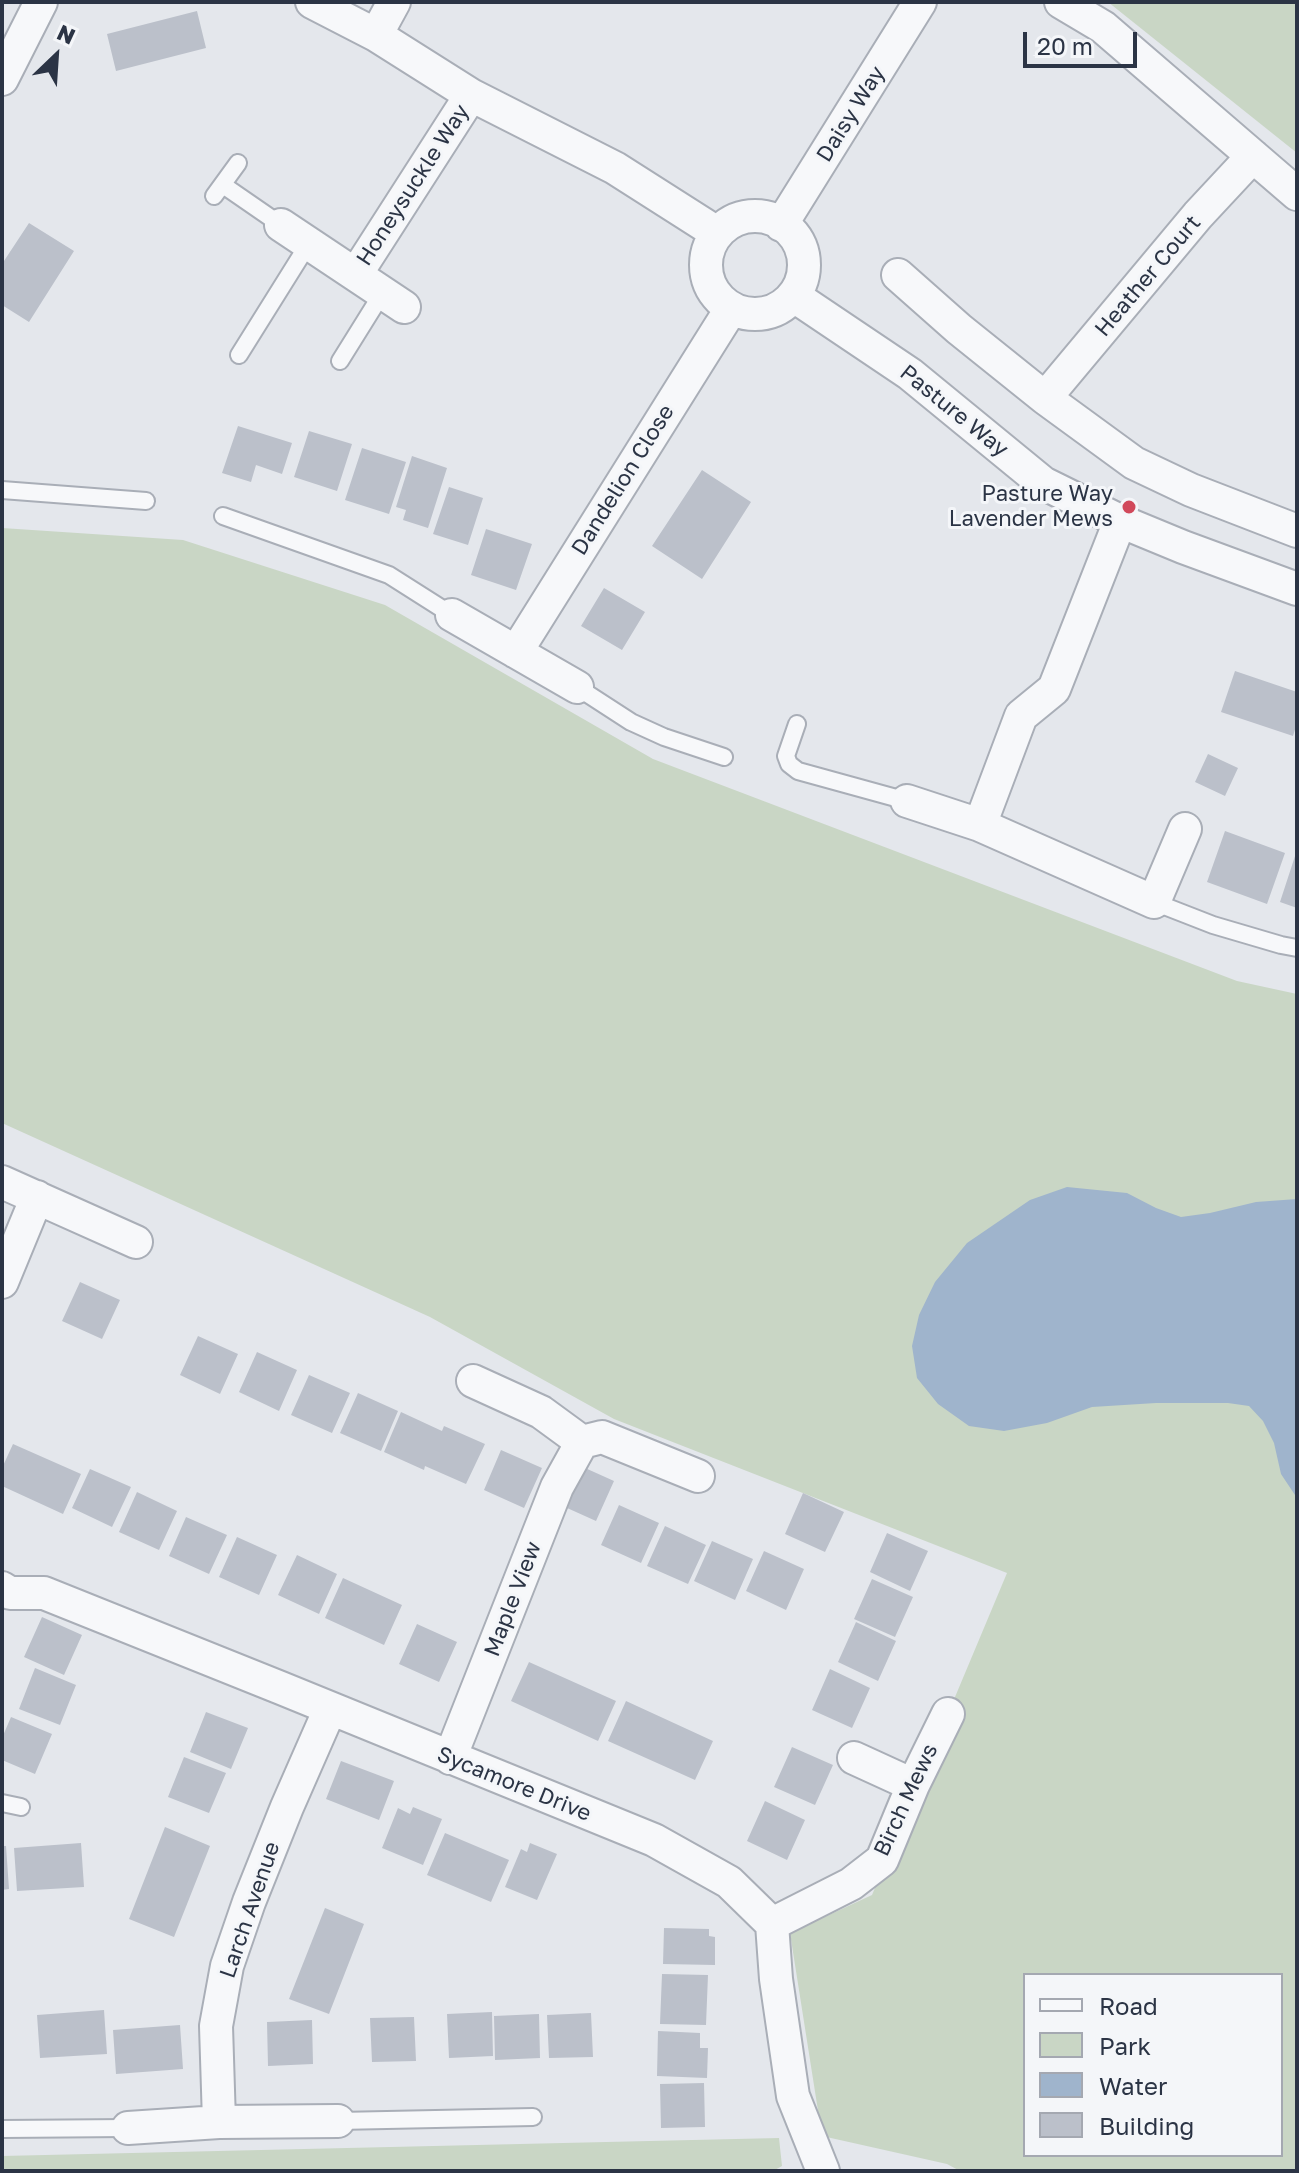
<!DOCTYPE html>
<html>
<head>
<meta charset="utf-8">
<style>
	body { margin:0 }
	#map { position:relative; width:1299px; height:2173px; overflow:hidden; background:#e4e7ec; font-family:"Golos Text",sans-serif }
	canvas { display:block }
	.frame { position:absolute; inset:0; border:4px solid #2b3445; pointer-events:none }
	.legend { position:absolute; left:1023px; top:1973px; width:260px; height:184px; box-sizing:border-box; background:#f4f6f9; border:2px solid #a4a8b1; margin:0; padding:10px 14px; list-style:none; font-size:24px; color:#2b3445 }
	.legend li { display:flex; align-items:center; gap:16px; height:40px }
	.legend b { width:40px; border:2px solid #a4a8b1 }
	.north { position:absolute; left:16px; top:16px; width:80px; height:80px; -webkit-text-stroke:6px #f4f6f9; paint-order:stroke; rotate:25deg; font-size:22px; font-weight:700; line-height:32px; text-align:center; color:#2b3445 }
	.north::after { content:''; display:block; margin:auto; width:28px; height:36px; background:#2b3445; clip-path:polygon(50% 0,100% 100%,50% 72%,0 100%) }
	.scale { position:absolute; left:1023px; top:32px; width:114px; height:36px; box-sizing:border-box; border:4px solid #2b3445; border-top:0; padding-left:10px; font-size:24px; line-height:28px; white-space:nowrap; color:#2b3445; -webkit-text-stroke:6px #f4f6f9; paint-order:stroke }
</style>
</head>
<body>
<div id="map">
<canvas width="1299" height="2173"></canvas>
<div class="frame"></div>
<ul class="legend">
<li><b style="height:10px;background:#f7f8fa"></b>Road</li>
<li><b style="height:22px;background:#c9d6c5"></b>Park</li>
<li><b style="height:22px;background:#9fb4cc"></b>Water</li>
<li><b style="height:22px;background:#bbc0ca"></b>Building</li>
</ul>
<div class="north">N</div>
<div class="scale">20 m</div>
</div>
<script>
const ctx = document.querySelector('canvas').getContext('2d');
ctx.lineJoin = 'round';
function fillPath(path, color) { ctx.fillStyle = color; ctx.fill(path, 'evenodd'); }
const shape = rows => new Path2D(rows.map(r => 'M' + r).join(''));
function trace(path, color, width, dash) { ctx.strokeStyle = color; ctx.lineWidth = width; ctx.lineCap = dash ? 'butt' : 'round'; ctx.setLineDash(dash || []); ctx.stroke(path); }
function drawText(font, color, halo, rows, align = 'center') {
  ctx.font = font + ' "Golos Text",sans-serif'; ctx.lineWidth = 6; ctx.setLineDash([]); ctx.textBaseline = 'middle'; ctx.strokeStyle = halo; ctx.fillStyle = color; for (const [text, x, y, turn = 0] of rows) {
    ctx.save(); ctx.translate(x, y); ctx.rotate((+turn || 0) * Math.PI / 180); ctx.textAlign = isNaN(turn) ? turn : align; if (halo) ctx.strokeText(text, 0, 0); ctx.fillText(text, 0, 0); ctx.restore();
  }
}
fillPath(shape([
	[1108,2,1297,2,1297,153],
	[2,528,183,540,385,605,653,759,1237,981,1297,994,1297,2171,960,2171,947,2164,822,2136,790,1933,872,1895,1007,1573,614,1419,430,1317,2,1123],
	[1025,1975,1281,1975,1281,2155,1025,2155],
	[779,2138,782,2166,773,2171,2,2171,2,2156]
]), '#c9d6c5');
fillPath(shape([
	[1067,1187,1127,1193,1156,1208,1181,1217,1210,1213,1256,1202,1297,1199,1297,1498,1281,1474,1274,1443,1263,1421,1249,1406,1228,1403,1156,1403,1092,1407,1047,1423,1004,1431,969,1426,938,1404,917,1378,912,1346,919,1315,935,1282,967,1243,1030,1200]
]), '#9fb4cc');
fillPath(shape([
	[197,11,206,48,116,71,107,34],
	[29,223,74,251,29,322,2,305,2,264],
	[238,426,292,443,282,474,256,465,251,482,222,473],
	[309,431,352,444,337,491,294,477],
	[362,448,406,462,389,514,345,500],
	[412,456,447,468,428,528,403,520,406,510,396,507],
	[702,470,751,502,702,579,652,546],
	[449,487,483,498,468,545,433,534],
	[486,529,532,544,516,590,471,575],
	[604,588,645,612,622,650,581,626],
	[1235,671,1297,692,1297,723,1293,736,1221,712],
	[1208,754,1238,768,1225,796,1195,782],
	[1225,831,1285,853,1267,904,1207,882],
	[1296,853,1297,853,1297,908,1280,902],
	[80,1282,120,1300,102,1339,62,1321],
	[198,1336,238,1354,220,1394,180,1375],
	[257,1352,297,1370,279,1411,239,1392],
	[309,1375,350,1393,332,1433,291,1415],
	[358,1393,398,1411,381,1451,340,1433],
	[401,1412,442,1431,444,1426,485,1444,466,1484,425,1466,424,1470,384,1452],
	[13,1444,81,1474,63,1514,2,1486,2,1468],
	[501,1450,542,1468,524,1508,484,1490],
	[574,1463,614,1481,596,1521,556,1503],
	[90,1469,131,1487,112,1527,72,1508],
	[137,1492,177,1511,159,1550,119,1532],
	[803,1493,844,1512,825,1552,785,1534],
	[619,1505,659,1523,641,1563,601,1545],
	[186,1517,227,1535,209,1574,169,1556],
	[665,1526,706,1545,688,1584,647,1566],
	[887,1533,928,1551,910,1591,870,1572],
	[237,1537,277,1555,259,1595,219,1577],
	[712,1541,753,1559,735,1600,694,1581],
	[764,1551,804,1569,786,1610,746,1591],
	[297,1555,337,1574,319,1614,278,1595],
	[343,1578,402,1605,384,1645,325,1618],
	[872,1579,913,1597,895,1637,854,1619],
	[42,1617,82,1635,64,1675,24,1657],
	[856,1622,896,1641,878,1681,838,1662],
	[417,1624,457,1642,439,1682,399,1664],
	[529,1662,616,1701,598,1741,511,1701],
	[35,1668,76,1685,60,1725,19,1709],
	[830,1669,870,1688,852,1728,812,1710],
	[626,1701,713,1741,695,1780,608,1741],
	[206,1712,248,1728,231,1769,190,1752],
	[11,1717,52,1734,35,1774,2,1760,2,1738],
	[792,1747,833,1765,815,1805,774,1787],
	[184,1757,226,1773,209,1813,168,1797],
	[341,1761,394,1781,379,1820,326,1799],
	[765,1801,805,1820,787,1860,747,1841],
	[413,1807,442,1819,423,1865,382,1848,398,1808,410,1814],
	[165,1827,210,1846,174,1937,129,1919],
	[445,1833,509,1860,491,1902,427,1875],
	[81,1843,84,1887,17,1891,14,1848],
	[530,1843,557,1854,537,1900,505,1887,521,1849,527,1852],
	[2,1846,6,1846,9,1889,2,1890],
	[325,1908,364,1924,329,2014,289,1999],
	[664,1928,709,1929,709,1936,715,1937,715,1965,663,1964],
	[662,1974,708,1975,706,2025,660,2024],
	[104,2010,107,2054,40,2058,37,2015],
	[492,2012,493,2056,449,2058,447,2014],
	[591,2013,593,2057,549,2058,547,2015],
	[539,2014,540,2058,495,2060,494,2016],
	[414,2017,416,2061,372,2062,370,2018],
	[312,2020,313,2064,268,2066,267,2022],
	[180,2025,183,2069,116,2074,113,2030],
	[658,2031,700,2033,700,2048,708,2048,707,2078,657,2076],
	[704,2083,705,2127,661,2128,660,2084]
]), '#bbc0ca');
const service = shape([
	[223,185,281,225],
	[214,196,238,163],
	[239,355,309,243],
	[340,361,383,292],
	[2,490,146,501],
	[223,516,389,575,452,615],
	[577,687,631,722,664,737,724,757],
	[797,724,786,756,789,764,798,771,907,801],
	[1154,902,1213,925,1281,945,1297,948],
	[2,1803,21,1807],
	[338,2121,533,2117],
	[2,2129,128,2128]
]);
const minor = shape([
	[312,2,376,35,471,95,615,168,717,233],
	[1061,2,1103,27,1297,194],
	[376,35,394,2],
	[2,79,41,2],
	'706 265a49 49 0 1 1 98 0a49 49 0 1 1-98 0Z',
	[281,225,404,307],
	[781,225,920,2],
	[356,274,471,95],
	[898,275,959,329,1045,398,1198,215,1253,156],
	[794,296,910,374,1043,483,1120,521,1183,547,1297,589],
	[1045,398,1134,463,1191,490,1297,531],
	[452,615,577,687],
	[516,652,731,309],
	[907,801,980,825,1154,902,1185,829],
	[980,825,1021,716,1054,689,1120,521],
	[2,1182,136,1242],
	[2,1282,37,1197],
	[473,1381,541,1412,582,1442],
	[2,1588,10,1593,44,1593,281,1688,654,1840,729,1882,772,1924,776,1979,793,2096,823,2171],
	[450,1758,557,1487,582,1442,602,1437,698,1476],
	[854,1758,913,1785],
	[772,1924,851,1884,882,1860,913,1785,948,1714],
	[219,2122,216,2026,227,1966,249,1902,287,1807,330,1709],
	[128,2128,219,2122,338,2121]
]);
trace(service, '#a9aeb7', 20);
trace(minor, '#a9aeb7', 36);
trace(service, '#f7f8fa', 16);
trace(minor, '#f7f8fa', 32);
for (const [x, y, r, color] of [
	[1129,507,8,"#d1495b"]
]) { const dot = new Path2D(); dot.arc(x, y, r, 0, 2 * Math.PI); ctx.fillStyle = color; ctx.fill(dot); trace(dot, '#f4f6f9', 3); }
drawText('22px', '#2b3445', '#f4f6f9', [
	["Daisy Way",851,114,-58],
	["Honeysuckle Way",413,185,-57],
	["Heather Court",1148,276,-50],
	["Pasture Way",954,411,39],
	["Dandelion Close",623,480,-58],
	["Maple View",513,1599,-69],
	["Sycamore Drive",514,1784,22],
	["Birch Mews",906,1800,-65],
	["Larch Avenue",250,1910,-71]
]);
drawText('22px', '#2b3445', '#f4f6f9', [
	["Pasture Way",1113,494],
	["Lavender Mews",1113,519]
], 'right');
</script>
</body>
</html>
